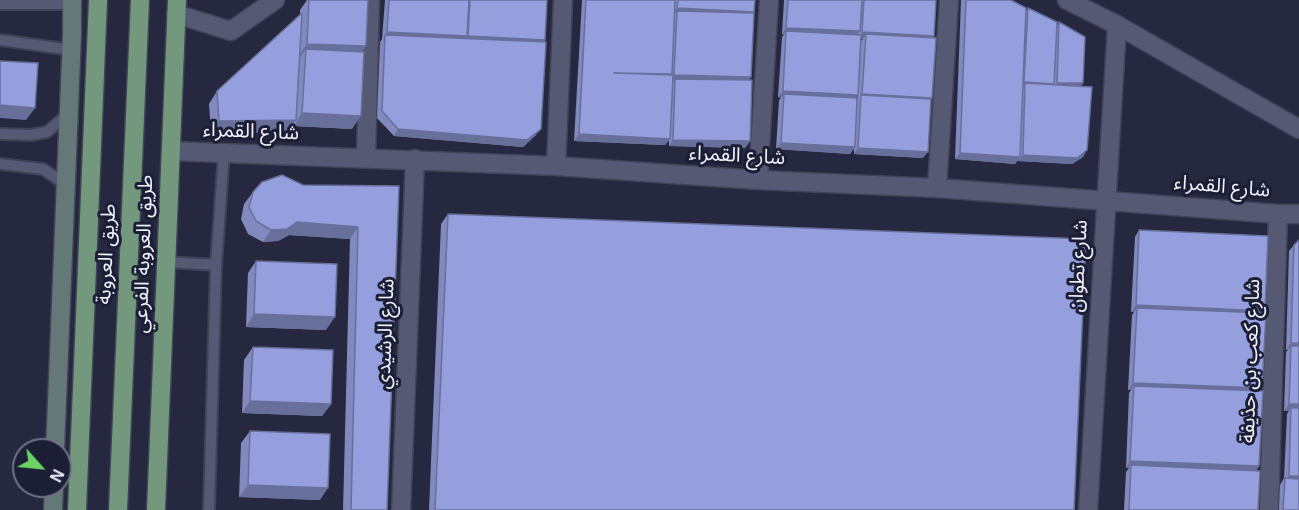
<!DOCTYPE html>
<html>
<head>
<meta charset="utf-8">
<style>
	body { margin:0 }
	#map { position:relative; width:1299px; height:510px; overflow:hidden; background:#25283f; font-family:Arial,sans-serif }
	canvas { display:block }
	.north { position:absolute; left:12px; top:438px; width:60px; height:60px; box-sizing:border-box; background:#1b1e35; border:2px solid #707285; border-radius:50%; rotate:117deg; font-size:16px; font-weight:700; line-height:24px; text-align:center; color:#eff1fe }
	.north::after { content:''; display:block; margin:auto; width:21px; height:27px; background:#6ad363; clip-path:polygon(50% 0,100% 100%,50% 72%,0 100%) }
</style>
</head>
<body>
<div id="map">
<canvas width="1299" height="510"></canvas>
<div class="north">N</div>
</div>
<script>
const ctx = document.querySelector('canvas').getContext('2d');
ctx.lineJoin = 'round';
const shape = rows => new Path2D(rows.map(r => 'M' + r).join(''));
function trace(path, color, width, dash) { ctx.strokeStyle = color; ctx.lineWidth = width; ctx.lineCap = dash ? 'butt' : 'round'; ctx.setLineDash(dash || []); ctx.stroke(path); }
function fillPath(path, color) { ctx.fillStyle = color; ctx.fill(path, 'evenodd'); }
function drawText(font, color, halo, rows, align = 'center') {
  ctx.font = font + ' Arial,"Noto Sans Arabic",sans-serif'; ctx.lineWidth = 6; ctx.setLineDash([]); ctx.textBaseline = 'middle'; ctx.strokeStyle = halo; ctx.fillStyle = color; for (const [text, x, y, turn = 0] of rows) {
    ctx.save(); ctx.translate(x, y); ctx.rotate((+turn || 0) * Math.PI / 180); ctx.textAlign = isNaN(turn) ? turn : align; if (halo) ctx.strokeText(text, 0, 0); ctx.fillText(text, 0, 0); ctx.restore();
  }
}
const lane = shape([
	[0,4,72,4],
	[0,40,72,50],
	[0,134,31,135,47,132,68,114],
	[0,164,43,169,65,184],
	[166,262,216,265],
	[209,510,216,265,224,153]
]);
const street = shape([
	[1067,0,1117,25,1299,129],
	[176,14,231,31,275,0],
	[171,151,556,166,758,180,937,188,1278,214,1299,214],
	[366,158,370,0],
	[556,166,563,0],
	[758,180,769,0],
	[937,188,949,0],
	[401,510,415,159],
	[1088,510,1117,25],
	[1269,510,1278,214]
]);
const secondary = shape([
	[55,450,72,34,72,0],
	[53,510,54,486]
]);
const primary = shape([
	[77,510,98,0],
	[118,510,140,0],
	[156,510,177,0]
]);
trace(lane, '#404255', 14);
trace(street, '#404255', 21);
trace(secondary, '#404255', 21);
trace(primary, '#404255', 21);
trace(lane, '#555973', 10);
trace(street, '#555973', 18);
trace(secondary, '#657878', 18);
trace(primary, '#74987d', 18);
fillPath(shape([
	[307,0,368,0,352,129,294,126,294,123,287,132,211,133,209,104,217,91,300,15,300,10],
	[385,0,547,0,545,40,544,42,536,135,523,147,394,136,377,118,380,42,382,39],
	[582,0,755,0,749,80,750,141,745,148,669,146,669,140,665,145,574,141],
	[784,0,936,0,934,36,932,38,932,98,931,99,923,158,854,154,854,148,850,154,776,149,779,100,781,98,778,97,782,37,784,35,782,34],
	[861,39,863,39,861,41,857,101,856,98],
	[961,0,1011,0,1026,11,1028,8,1057,25,1059,22,1081,87,1083,157,1072,164,1018,161,1018,160,1015,164,955,159],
	[303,185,399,186,387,510,343,510,350,239,289,235,278,241,263,242,248,234,241,219,244,204,253,192],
	[448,214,1074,510,429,510,441,224],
	[1139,230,1265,311,1263,313,1260,391,1259,466,1256,471,1258,510,1124,510,1126,472,1129,468,1126,468,1129,393,1131,390,1128,390,1132,315,1134,312,1131,312,1135,237],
	[1294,245,1299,510,1279,510,1280,485,1284,478,1287,414,1289,411,1284,411,1286,352,1288,350,1286,350,1289,251],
	[256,261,326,330,246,327,248,273],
	[253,347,331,404,322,416,242,413,244,360],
	[250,431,320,500,239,497,241,443]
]), '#8189bf');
fillPath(shape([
	[677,8,754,12,749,19,677,11,674,15,672,15],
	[786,28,860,31,855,38,786,31,784,35,782,34],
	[387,32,467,36,462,43,385,35],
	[862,32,934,36,929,42,866,34,863,39,857,39],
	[468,36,545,40,541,47,464,43],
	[307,44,366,46,357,59,306,49,301,56,298,56],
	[674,75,751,77,747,84,675,79,673,82,669,82],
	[1024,82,1054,84,1050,90,1025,83,1021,89,1020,88],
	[1057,83,1083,83,1078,90,1052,90],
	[783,91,858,95,853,101,784,94,781,98,778,97],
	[862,94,932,98,927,105,861,95,858,100],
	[0,105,35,108,26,120,0,118],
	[302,113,361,116,352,129,294,126],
	[296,120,287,132,211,133,219,121],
	[398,129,541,129,536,135,523,147,394,136],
	[579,134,670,139,665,145,574,141],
	[673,140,750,141,745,148,669,146],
	[781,143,855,147,850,154,776,149],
	[858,148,928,152,923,158,854,154],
	[1087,150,1083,157,1072,164,1018,161,1023,155],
	[960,153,1020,157,1015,164,955,159],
	[297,222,358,227,350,239,289,235,278,241,263,242,271,230],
	[1136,305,1265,311,1260,317,1137,308,1134,312,1131,312],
	[254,314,335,317,326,330,246,327],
	[1291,343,1299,343,1299,350,1291,346,1288,350,1286,350],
	[1133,383,1262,388,1258,395,1134,386,1131,390,1128,390],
	[250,401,331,404,322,416,242,413],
	[1289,404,1299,404,1299,411,1291,408,1289,411,1284,411],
	[1130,461,1259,466,1255,473,1131,465,1129,468,1126,468],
	[1289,476,1299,476,1299,483,1284,483],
	[248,485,328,488,320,500,239,497]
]), '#696f9b');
const building = shape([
	[309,0,368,0,366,46,307,44,309,0],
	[389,0,469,0,467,36,387,32,389,0],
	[470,0,547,0,545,40,468,36,470,0],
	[586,0,675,0,672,74,614,73,673,75,670,139,579,134,586,0],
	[678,0,755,0,754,12,677,8,678,0],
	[788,0,862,0,860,31,786,28,788,0],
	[864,0,936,0,934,36,862,32,864,0],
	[966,0,1011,0,1026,8,1020,157,960,153,966,0],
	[1028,8,1057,22,1054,84,1024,82,1028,8],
	[677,11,754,13,751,77,674,75,677,11],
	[302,13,296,120,219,121,217,91,302,13],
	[1059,22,1085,37,1083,83,1057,83,1059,22],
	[786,31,861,35,858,95,783,91,786,31],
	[866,34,936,38,932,98,862,94,866,34],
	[385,35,546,42,541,129,527,140,398,129,382,111,385,35],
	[306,49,364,52,361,116,302,113,306,49],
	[0,61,38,63,35,108,0,105,0,61],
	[675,79,752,80,750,141,673,140,675,79],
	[1025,83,1092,87,1087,150,1077,158,1023,155,1025,83],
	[784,94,857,98,855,147,781,143,784,94],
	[861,95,931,99,928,152,858,148,861,95],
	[282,175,303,185,399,186,387,510,351,510,358,227,297,222,287,229,271,230,256,221,249,207,253,192,262,182,282,175],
	[448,214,1086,239,1074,510,435,510,448,214],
	[1139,230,1268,236,1265,311,1136,305,1139,230],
	[1299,240,1299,343,1291,343,1294,245,1299,240],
	[256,261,337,264,335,317,254,314,256,261],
	[1137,308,1266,313,1262,388,1133,383,1137,308],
	[1291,346,1299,346,1299,404,1289,404,1291,346],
	[253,347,333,350,331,404,250,401,253,347],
	[1134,386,1263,391,1259,466,1130,461,1134,386],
	[1291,408,1299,408,1299,476,1289,476,1291,408],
	[250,431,330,434,328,488,248,485,250,431],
	[1131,465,1260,471,1258,510,1129,510,1131,465],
	[1285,478,1299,479,1299,510,1283,510,1285,478]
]);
fillPath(building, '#969fde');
trace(building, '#696f9b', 1.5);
drawText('20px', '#eff1fe', '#1b1e35', [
	["شارع القمراء",251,132,2],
	["شارع القمراء",737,156,3],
	["شارع القمراء",1222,187,5],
	["طريق العروبة",107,254,-87],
	["طريق العروبة الفرعي",144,254,-88],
	["شارع تطوان",1079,266,-87],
	["شارع الرشيدي",386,334,-88],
	["شارع كعب بن حذيفة",1251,361,-88]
]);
</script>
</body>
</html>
